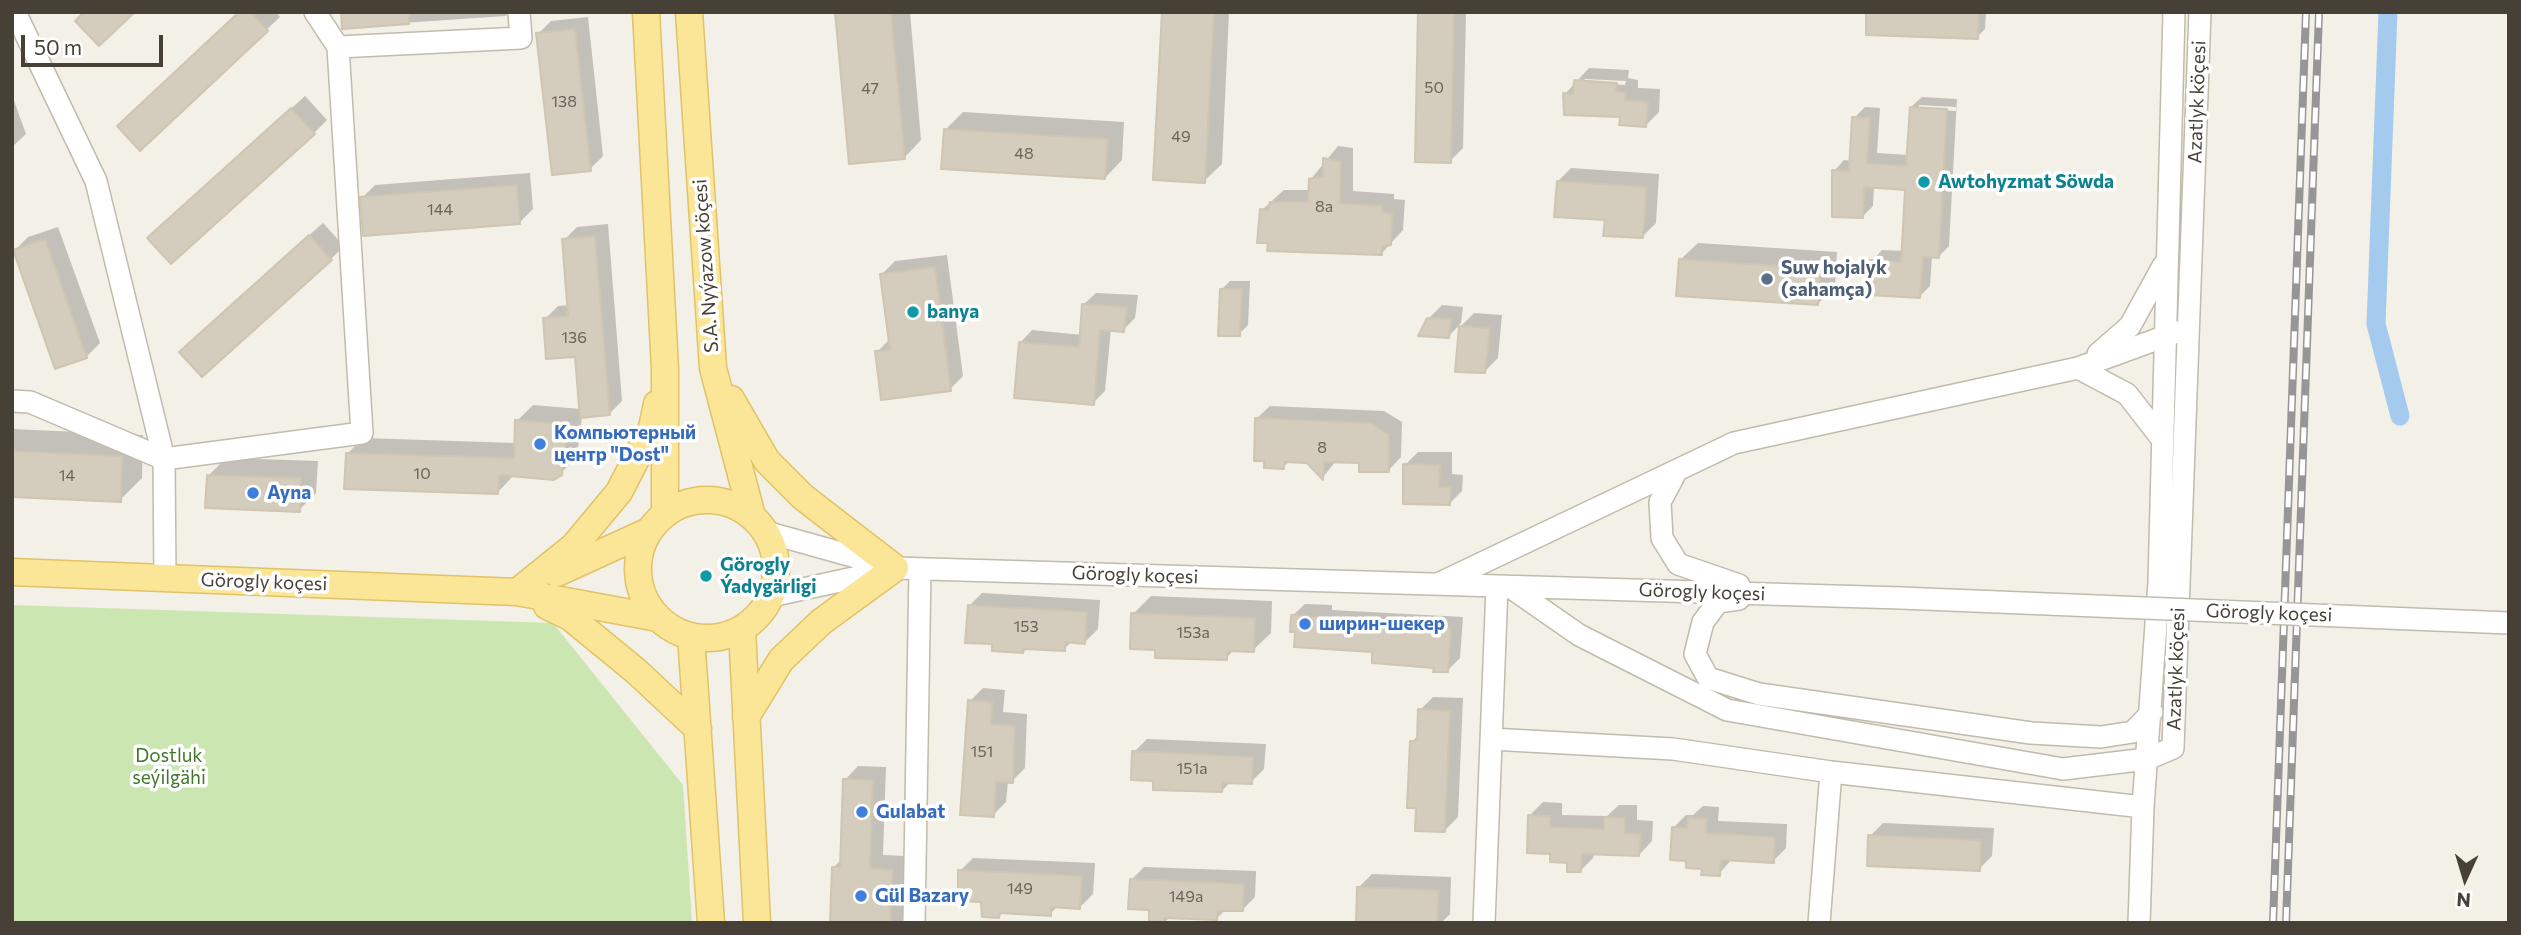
<!DOCTYPE html>
<html>
<head>
<meta charset="utf-8">
<style>
	body { margin:0 }
	#map { position:relative; width:2521px; height:935px; overflow:hidden; background:#f3f0e7; font-family:Commissioner,sans-serif }
	canvas { display:block }
	.frame { position:absolute; inset:0; border:14px solid #464036; pointer-events:none }
	.north { position:absolute; left:2430px; top:844px; width:70px; height:70px; -webkit-text-stroke:5px #fff; paint-order:stroke; rotate:184deg; font-size:19px; font-weight:700; line-height:28px; text-align:center; color:#464036 }
	.north::after { content:''; display:block; margin:auto; width:24px; height:32px; background:#464036; clip-path:polygon(50% 0,100% 100%,50% 72%,0 100%) }
	.scale { position:absolute; left:21px; top:35px; width:142px; height:32px; box-sizing:border-box; border:4px solid #464036; border-top:0; padding-left:9px; font-size:21px; line-height:24px; white-space:nowrap; color:#464036; -webkit-text-stroke:5px #fff; paint-order:stroke }
</style>
</head>
<body>
<div id="map">
<canvas width="2521" height="935"></canvas>
<div class="frame"></div>
<div class="north">N</div>
<div class="scale">50 m</div>
</div>
<script>
const ctx = document.querySelector('canvas').getContext('2d');
ctx.lineJoin = 'round';
function fillPath(path, color) { ctx.fillStyle = color; ctx.fill(path, 'evenodd'); }
const shape = rows => new Path2D(rows.map(r => 'M' + r).join(''));
function trace(path, color, width, dash) { ctx.strokeStyle = color; ctx.lineWidth = width; ctx.lineCap = dash ? 'butt' : 'round'; ctx.setLineDash(dash || []); ctx.stroke(path); }
function drawText(font, color, halo, rows, align = 'center') {
  ctx.font = font + ' Commissioner,sans-serif'; ctx.lineWidth = 7; ctx.setLineDash([]); ctx.textBaseline = 'middle'; ctx.strokeStyle = halo; ctx.fillStyle = color; for (const [text, x, y, turn = 0] of rows) {
    ctx.save(); ctx.translate(x, y); ctx.rotate((+turn || 0) * Math.PI / 180); ctx.textAlign = isNaN(turn) ? turn : align; if (halo) ctx.strokeText(text, 0, 0); ctx.fillText(text, 0, 0); ctx.restore();
  }
}
fillPath(shape([
	[12,605,553,623,683,785,692,923,12,923]
]), '#cbe6b0');
fillPath(shape([
	[241,12,276,12,280,17,140,148],
	[343,12,509,12,506,16,344,27],
	[837,12,910,12,921,140,904,158],
	[1164,12,1229,12,1222,164,1204,181],
	[1405,12,1466,12,1463,148,1450,161,1420,13],
	[1986,12,1985,29,1977,37,1868,13],
	[588,17,603,156,590,169,538,34,551,21],
	[1589,68,1629,70,1628,78,1638,80,1638,88,1660,89,1659,112,1646,125,1565,94],
	[1585,79,1626,81,1625,85,1582,82],
	[12,95,26,134,12,147],
	[305,96,327,120,314,133,162,225],
	[1922,97,1957,99,1949,246,1939,256,1932,256,1930,286,1920,296,1872,261,1882,250,1904,251,1907,188,1874,186,1873,206,1862,217,1834,171,1844,160,1851,161,1854,118,1865,107,1880,108,1877,153,1909,155,1911,107],
	[1919,105,1956,107,1956,111,1919,109],
	[963,112,1124,122,1122,160,1105,178,945,130],
	[1338,146,1353,148,1353,191,1394,194,1394,199,1405,200,1403,230,1382,253,1270,241,1262,210,1284,190,1311,190,1311,179],
	[1571,168,1659,174,1656,223,1643,236,1558,181],
	[530,173,533,209,520,222,362,198,375,185],
	[323,223,344,246,331,259,194,339],
	[608,224,622,401,609,414,582,416,577,457,561,473,514,475,497,493,347,454,363,438,516,443,517,421,533,405,581,409,576,355,545,319,558,306,569,305,564,240,577,227],
	[58,227,100,343,87,356,56,367,15,250,28,237],
	[1698,243,1837,252,1835,286,1818,304,1680,260],
	[947,255,963,376,950,389,877,352,890,339,882,274,895,261],
	[1230,281,1250,281,1248,325,1239,334,1222,289],
	[1096,293,1138,295,1135,318,1123,330,1111,329,1105,391,1093,403,1020,343,1032,330,1082,335,1083,305],
	[1442,305,1463,307,1461,323,1448,337,1428,319],
	[1474,313,1502,315,1498,358,1485,371,1461,326],
	[1270,406,1384,411,1402,422,1401,457,1388,471,1361,461,1336,461,1323,477,1308,461,1290,461,1283,467,1266,459,1256,419],
	[12,429,143,435,142,478,120,500,12,496],
	[1418,452,1452,452,1452,474,1463,475,1462,491,1449,504,1405,465],
	[226,458,318,461,316,493,299,510,208,476],
	[982,593,1100,600,1098,629,1085,642,1072,641,1064,649,1027,647,1023,651,994,642,969,606],
	[1151,596,1272,601,1271,633,1253,650,1235,649,1226,658,1157,649,1133,614],
	[1305,604,1332,605,1332,610,1463,617,1460,658,1448,670,1374,662,1374,651,1297,630,1292,616],
	[983,688,1005,690,1003,712,1027,714,1025,768,1012,781,1008,781,1006,802,993,815,970,701],
	[1433,697,1463,698,1458,817,1445,830,1417,806,1412,742,1419,734,1420,710],
	[1147,739,1266,744,1264,769,1251,782,1231,781,1222,791,1155,780,1134,752],
	[858,766,886,767,883,855,906,856,903,923,832,923,834,867,842,859,845,780],
	[1543,802,1562,803,1562,815,1607,816,1619,805,1637,805,1637,820,1653,821,1652,841,1639,855,1594,853,1593,858,1580,871,1552,852,1530,815],
	[1703,806,1719,807,1718,821,1787,824,1786,848,1773,861,1732,859,1719,874,1703,867,1688,859,1673,828,1686,815,1693,815],
	[1883,823,1994,828,1992,856,1979,869,1870,836],
	[973,858,1095,863,1093,894,1080,907,1058,906,1050,914,1003,912,999,916,960,871],
	[1144,867,1256,871,1255,897,1242,910,1226,909,1217,918,1170,917,1164,923,1131,880],
	[1372,874,1451,877,1450,914,1441,923,1358,923,1359,887]
]), '#0003');
trace(shape([
	[2388,12,2376,324,2400,416]
]), '#a4cbee', 19);
const building = shape([
	[84,12,135,12,99,46,75,21,84,12],
	[239,12,251,12,268,31,140,151,117,126,239,12],
	[341,12,409,12,409,24,342,29,341,12],
	[835,12,891,12,905,159,849,164,835,12],
	[1162,12,1214,13,1205,183,1153,180,1162,12],
	[1418,12,1454,12,1451,163,1415,162,1418,12],
	[1866,12,1979,12,1978,39,1866,35,1866,12],
	[575,29,591,171,552,175,536,33,575,29],
	[1574,80,1617,83,1616,91,1625,92,1625,100,1648,102,1646,127,1619,125,1620,117,1564,115,1563,93,1573,94,1574,80],
	[1910,107,1947,109,1939,258,1923,257,1920,298,1868,295,1870,260,1901,262,1905,190,1864,187,1863,218,1832,217,1832,170,1849,171,1852,117,1870,118,1867,163,1906,166,1910,107],
	[291,108,315,134,171,264,147,238,291,108],
	[944,129,1108,139,1105,179,941,169,944,129],
	[1323,158,1341,161,1340,203,1382,206,1382,212,1392,213,1391,245,1382,247,1382,255,1267,251,1268,243,1257,243,1260,209,1268,210,1270,202,1308,202,1309,179,1323,176,1323,158],
	[1557,181,1647,187,1643,238,1603,236,1605,220,1554,217,1557,181],
	[517,185,520,224,363,236,360,197,517,185],
	[309,235,332,260,202,377,179,352,309,235],
	[595,236,610,415,580,418,575,357,546,359,543,318,568,316,562,239,595,236],
	[45,239,87,358,55,369,13,250,45,239],
	[1679,259,1821,269,1818,305,1676,296,1679,259],
	[935,267,951,391,881,400,875,351,890,350,880,274,935,267],
	[1220,289,1242,289,1240,336,1218,336,1220,289],
	[1082,304,1127,307,1124,332,1100,330,1094,405,1014,398,1019,342,1079,347,1082,304],
	[1427,318,1451,319,1449,338,1418,336,1427,318],
	[1459,326,1490,328,1485,373,1455,372,1459,326],
	[1255,418,1371,423,1389,435,1389,472,1359,472,1359,463,1324,462,1323,480,1307,463,1284,462,1284,469,1264,468,1264,461,1254,461,1255,418],
	[515,420,567,424,562,475,554,480,499,475,498,494,344,489,346,453,514,458,515,420],
	[12,451,122,456,121,502,12,497,12,451],
	[1403,464,1440,465,1439,487,1451,487,1450,505,1403,504,1403,464],
	[207,475,301,478,300,512,205,508,207,475],
	[968,605,1087,612,1085,644,1065,642,1065,651,1024,649,1023,653,992,651,992,644,965,643,968,605],
	[1131,613,1255,618,1254,652,1227,651,1227,660,1155,658,1155,650,1130,649,1131,613],
	[1291,615,1321,617,1321,621,1451,628,1448,672,1433,672,1434,668,1372,663,1372,652,1294,647,1295,632,1290,632,1291,615],
	[968,700,992,702,991,724,1015,726,1013,783,996,782,994,817,960,815,968,700],
	[1418,709,1450,711,1445,832,1415,831,1416,808,1407,808,1410,741,1417,741,1418,709],
	[1132,751,1253,757,1252,784,1223,783,1222,792,1153,790,1153,781,1131,780,1132,751],
	[843,779,873,780,870,868,893,870,890,923,830,923,832,867,840,867,843,779],
	[1528,815,1550,816,1550,827,1604,829,1604,817,1625,818,1625,833,1641,834,1639,856,1582,854,1581,872,1567,872,1567,863,1550,862,1550,854,1527,853,1528,815],
	[1688,818,1707,819,1706,833,1775,837,1774,863,1721,860,1720,876,1701,875,1702,869,1686,868,1686,861,1670,860,1672,827,1687,828,1688,818],
	[1868,835,1981,840,1980,871,1867,866,1868,835],
	[958,870,1082,876,1080,909,1051,907,1051,916,1000,913,999,918,982,917,981,902,958,901,958,870],
	[1130,879,1244,884,1243,911,1218,911,1217,920,1164,918,1164,923,1149,923,1149,910,1128,909,1130,879],
	[1357,887,1439,890,1437,923,1356,923,1357,887]
]);
fillPath(building, '#d4ccbc');
trace(building, '#cfc5b0', 2);
const minor = shape([
	[15,12,96,181,164,459,165,578],
	[338,47,521,38,519,12],
	[2098,354,2130,326,2163,266],
	[2078,368,2127,394,2162,439],
	[12,401,30,402,164,459,362,433,338,47,315,12],
	[1676,472,1660,502,1662,538,1678,564,1739,585],
	[766,532,895,568,1901,598],
	[1440,583,1734,443,2078,368,2177,332],
	[1510,587,1579,635,1727,710,2063,769,2147,759,2173,748,2200,12],
	[771,596,890,570],
	[1739,599,1718,602,1703,622,1695,654,1708,678,1759,694,2031,733,2101,737,2133,732,2152,712],
	[1491,739,1673,749,1831,772,2143,807],
	[914,923,920,569],
	[1484,923,1497,586],
	[1819,923,1831,772],
	[2139,923,2143,807,2159,582,2174,12]
]);
const major = shape([
	[646,12,665,369,665,514],
	[689,12,713,368,752,516],
	[731,399,767,461,803,497,895,568,821,622,781,660,746,717],
	'638 569a69 69 0 1 1 138 0a69 69 0 1 1-138 0Z',
	[12,572,517,592,658,618],
	[557,573,649,531],
	[517,592,574,546,619,492,652,428,657,404],
	[547,606,570,617,636,671,698,729],
	[742,629,757,923],
	[691,636,711,923]
]);
trace(minor, '#c1bbac', 24);
trace(major, '#e0c367', 29);
trace(minor, '#fff', 21);
trace(major, '#fbe597', 26);
const rail = shape([
	[2273,923,2306,12],
	[2286,923,2319,12]
]);
trace(rail, '#969696', 8);
trace(rail, '#fff', 5, [16]);
const minorBridge = shape([
	[1901,598,2509,623]
]);
trace(minorBridge, '#c1bbac', 24, []);
trace(minorBridge, '#fff', 21);
for (const [x, y, r, color] of [
	[1924,182,7,"#0f9aa8"],
	[1767,279,7,"#5c6f8a"],
	[913,312,7,"#0f9aa8"],
	[540,444,7,"#3f7fe0"],
	[253,493,7,"#3f7fe0"],
	[706,576,7,"#0f9aa8"],
	[1305,624,7,"#3f7fe0"],
	[862,812,7,"#3f7fe0"],
	[861,896,7,"#3f7fe0"]
]) { const dot = new Path2D(); dot.arc(x, y, r, 0, 2 * Math.PI); ctx.fillStyle = color; ctx.fill(dot); trace(dot, '#fff', 2.5); }
drawText('16px', '#6a6358', null, [
	["50",1434,88],
	["47",870,89],
	["138",564,102],
	["49",1181,137],
	["48",1024,154],
	["8a",1324,207],
	["144",440,210],
	["136",574,338],
	["8",1322,448],
	["10",422,474],
	["14",67,476],
	["153",1026,627],
	["153а",1193,633],
	["151",982,752],
	["151a",1192,769],
	["149",1020,889],
	["149a",1186,897]
]);
drawText('19px', '#464036', '#fff', [
	["Azatlyk köçesi",2197,102,-88],
	["S.A. Nyýazow köçesi",706,266,-94],
	["Görogly koçesi",1135,575,2],
	["Görogly koçesi",264,582,2],
	["Görogly koçesi",1702,592,2],
	["Görogly koçesi",2269,613,2],
	["Azatlyk köçesi",2176,669,-88]
]);
drawText('bold 19px', '#0d838f', '#fff', [
	["Awtohyzmat Söwda",1938,182],
	["banya",927,312],
	["Görogly",720,565],
	["Ýadygärligi",720,587]
], 'left');
drawText('bold 19px', '#4e5e75', '#fff', [
	["Suw hojalyk",1781,268],
	["(sahamça)",1781,290]
], 'left');
drawText('bold 19px', '#366cbe', '#fff', [
	["Компьютерный",554,433],
	["центр \"Dost\"",554,455],
	["Ayna",267,493],
	["ширин-шекер",1319,624],
	["Gulabat",876,812],
	["Gül Bazary",875,896]
], 'left');
drawText('19px', '#42762b', '#fff', [
	["Dostluk",169,756],
	["seýilgähi",169,778]
]);
</script>
</body>
</html>
